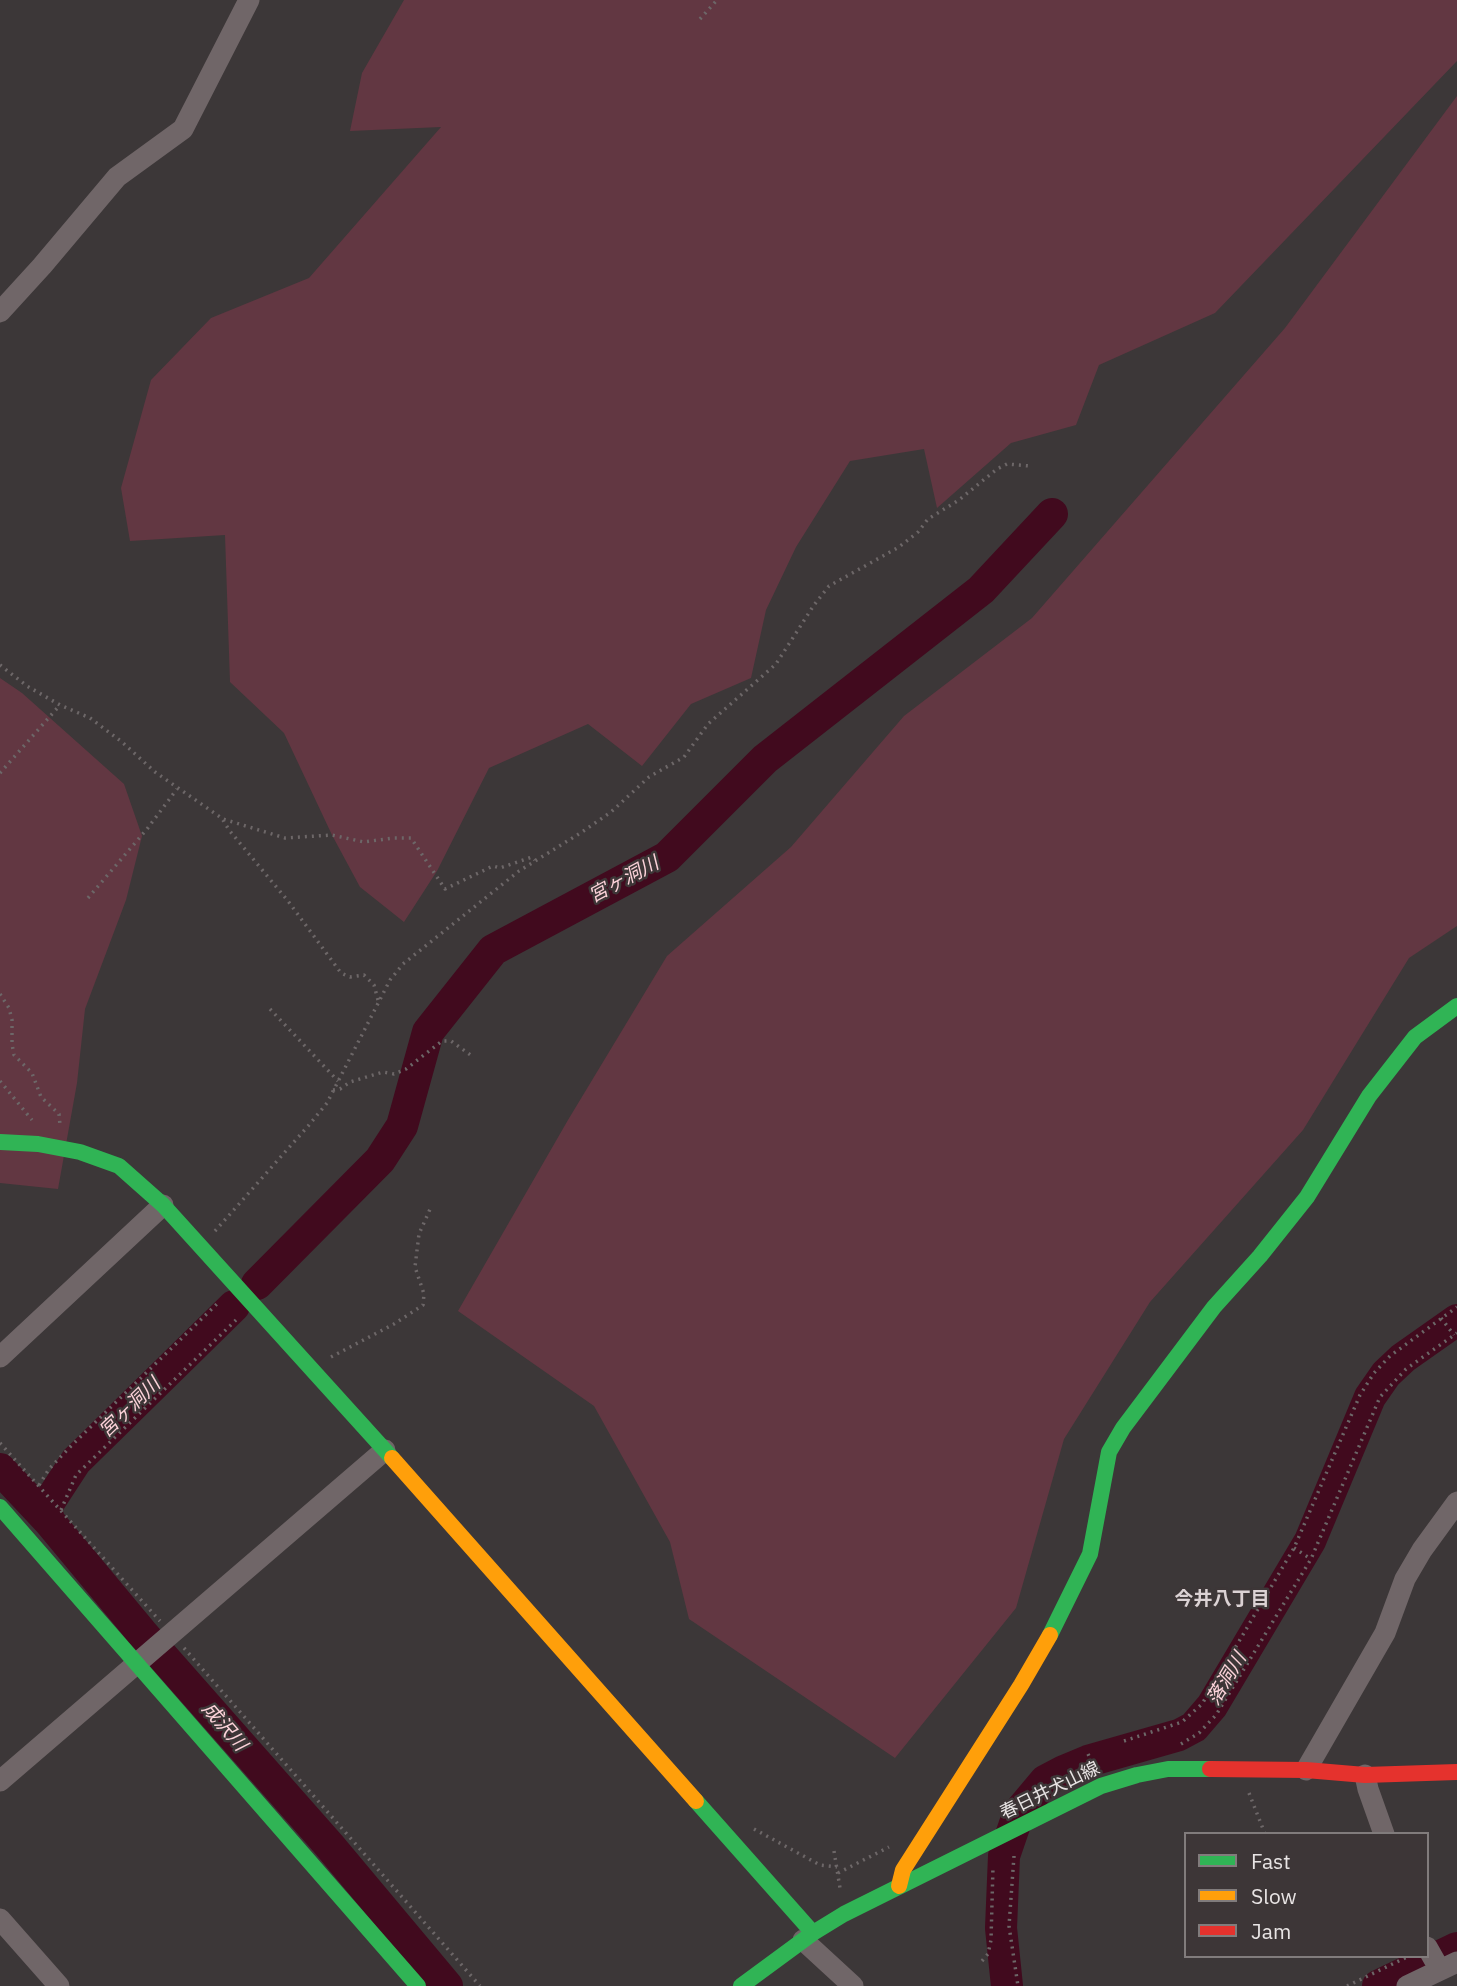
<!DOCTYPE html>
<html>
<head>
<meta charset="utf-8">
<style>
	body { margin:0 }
	#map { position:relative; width:1457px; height:1986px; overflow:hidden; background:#3c3738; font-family:"IBM Plex Sans",sans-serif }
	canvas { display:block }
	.legend { position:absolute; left:1184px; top:1832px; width:245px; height:126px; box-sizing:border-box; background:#3d3637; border:2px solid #817c7c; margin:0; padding:9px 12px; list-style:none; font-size:21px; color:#e8e4e4 }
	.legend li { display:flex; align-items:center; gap:14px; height:35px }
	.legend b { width:35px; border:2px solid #817c7c }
</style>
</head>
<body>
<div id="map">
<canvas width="1457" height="1986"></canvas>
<ul class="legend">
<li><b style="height:9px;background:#30b455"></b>Fast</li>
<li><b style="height:9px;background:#ff9f0a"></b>Slow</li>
<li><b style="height:9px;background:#e5322d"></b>Jam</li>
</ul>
</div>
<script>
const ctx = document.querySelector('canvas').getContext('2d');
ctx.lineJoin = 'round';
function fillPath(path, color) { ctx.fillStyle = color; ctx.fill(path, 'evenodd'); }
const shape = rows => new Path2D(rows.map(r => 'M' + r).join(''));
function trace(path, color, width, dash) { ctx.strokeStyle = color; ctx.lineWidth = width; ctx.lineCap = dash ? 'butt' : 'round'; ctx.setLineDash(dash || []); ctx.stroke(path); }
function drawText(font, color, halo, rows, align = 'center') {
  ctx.font = font + ' "IBM Plex Sans","Noto Sans JP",sans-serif'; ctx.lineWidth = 5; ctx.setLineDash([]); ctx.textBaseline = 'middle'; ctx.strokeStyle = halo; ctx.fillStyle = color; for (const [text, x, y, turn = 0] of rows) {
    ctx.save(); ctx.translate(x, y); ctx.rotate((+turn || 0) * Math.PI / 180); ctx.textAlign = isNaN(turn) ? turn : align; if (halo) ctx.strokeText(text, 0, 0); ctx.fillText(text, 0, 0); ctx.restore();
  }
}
fillPath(shape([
	[404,0,1457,0,1457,61,1215,313,1099,365,1076,425,1011,443,937,508,924,449,850,461,796,547,766,610,751,678,691,704,642,766,588,724,489,768,437,871,404,922,360,887,332,835,284,733,230,682,225,535,130,541,121,488,151,380,211,318,309,278,441,127,350,131,362,73],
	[1457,96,1457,926,1409,958,1303,1130,1150,1302,1064,1439,1016,1608,895,1758,689,1619,670,1542,594,1406,458,1311,568,1120,667,956,791,847,904,716,1032,618,1285,328],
	[0,678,22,693,124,784,142,836,126,900,85,1009,77,1083,58,1189,0,1183]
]), '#623742');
trace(shape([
	[257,1284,380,1160,402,1126,428,1032,493,950,667,857,765,759,981,590,1052,514],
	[0,1469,49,1521,142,1633,329,1845,447,1986],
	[49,1521,46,1507,76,1461,234,1306],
	[1007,1986,1001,1928,1004,1856,1019,1812,1045,1781,1064,1771,1088,1761,1179,1735,1194,1727,1212,1706,1310,1541,1370,1397,1386,1374,1403,1358,1457,1320],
	[1378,1986,1457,1948]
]), '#410a1e', 32);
trace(shape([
	[700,19,717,0],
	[0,665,27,686,60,705,90,718,122,742,155,772,223,819,285,838,332,835,364,842,393,838,411,838,445,889,493,866,500,868,532,857,535,860],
	[0,773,60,705],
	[223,820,229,830,288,901,341,973,350,977,364,975,374,985,378,1000],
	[88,898,147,829,177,789],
	[0,994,9,1008,12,1020,12,1044,14,1055,32,1073,41,1097,59,1114,60,1125],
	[270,1009,338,1081],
	[0,1081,32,1120],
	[333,1090,340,1089,350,1082,383,1072,394,1074,406,1069,442,1041,451,1041,472,1056],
	[215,1231,309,1125,327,1103,390,980,403,964,519,871,582,832,611,812,649,777,684,757,708,724,776,664,814,605,829,586,899,547,918,532,928,519,959,500,997,469,1007,464,1030,466],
	[1441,1318,1454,1335],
	[331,1357,394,1324,423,1305,424,1294,415,1267,419,1234,431,1207],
	[0,1443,160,1621],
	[39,1485,49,1469,72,1445,219,1302],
	[61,1510,76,1475,236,1320],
	[1294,1548,1311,1559],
	[184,1648,480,1986],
	[1124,1741,1182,1722,1202,1704,1294,1548,1360,1395,1374,1373,1390,1356,1457,1307],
	[1181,1744,1199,1733,1216,1715,1311,1559,1380,1397,1406,1369,1457,1333],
	[1088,1754,1093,1764],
	[1249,1793,1265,1834],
	[754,1829,820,1865,837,1867],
	[834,1851,840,1888],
	[1014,1856,1009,1926,1018,1986],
	[838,1873,889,1847],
	[982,1961,988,1954,991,1940,993,1867],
	[1347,1986,1409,1956]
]), '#6d6768', 3.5, [2, 5]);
trace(shape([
	[0,312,42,266,117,177,183,129,249,0],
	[0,1357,163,1205],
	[1306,1770,1385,1633,1405,1579,1422,1550,1457,1502],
	[1365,1775,1368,1789,1384,1834],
	[0,1781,385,1450],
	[0,1919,59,1986],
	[803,1940,853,1986],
	[1427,1947,1440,1970],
	[1407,1986,1457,1962]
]), '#706668', 21);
trace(shape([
	[0,1142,38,1144,80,1152,119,1166,163,1205,392,1458],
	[0,1507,418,1986],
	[1050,1635,1090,1554,1109,1452,1123,1428,1214,1307,1260,1256,1307,1197,1369,1096,1415,1037,1457,1006],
	[696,1801,813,1933],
	[741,1986,813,1933,844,1914,1101,1786,1137,1775,1168,1769,1210,1769]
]), '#30b455', 16);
trace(shape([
	[392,1458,696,1801],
	[899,1886,903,1870,1021,1685,1050,1635]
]), '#ff9f0a', 16);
trace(shape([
	[1210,1769,1306,1770,1365,1775,1457,1772]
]), '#e5322d', 16);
drawText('18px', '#e8e4e4', '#3d3637', [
	["春日井犬山線",1050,1791,-26]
]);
drawText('italic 19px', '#fdd3da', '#3d3637', [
	["宮ヶ洞川",624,880,-28],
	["宮ヶ洞川",130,1408,-44],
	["落洞川",1227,1679,-59],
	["成沢川",224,1727,49]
]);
drawText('bold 19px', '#dbd2d4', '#3d3637', [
	["今井八丁目",1222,1600]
]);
</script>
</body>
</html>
